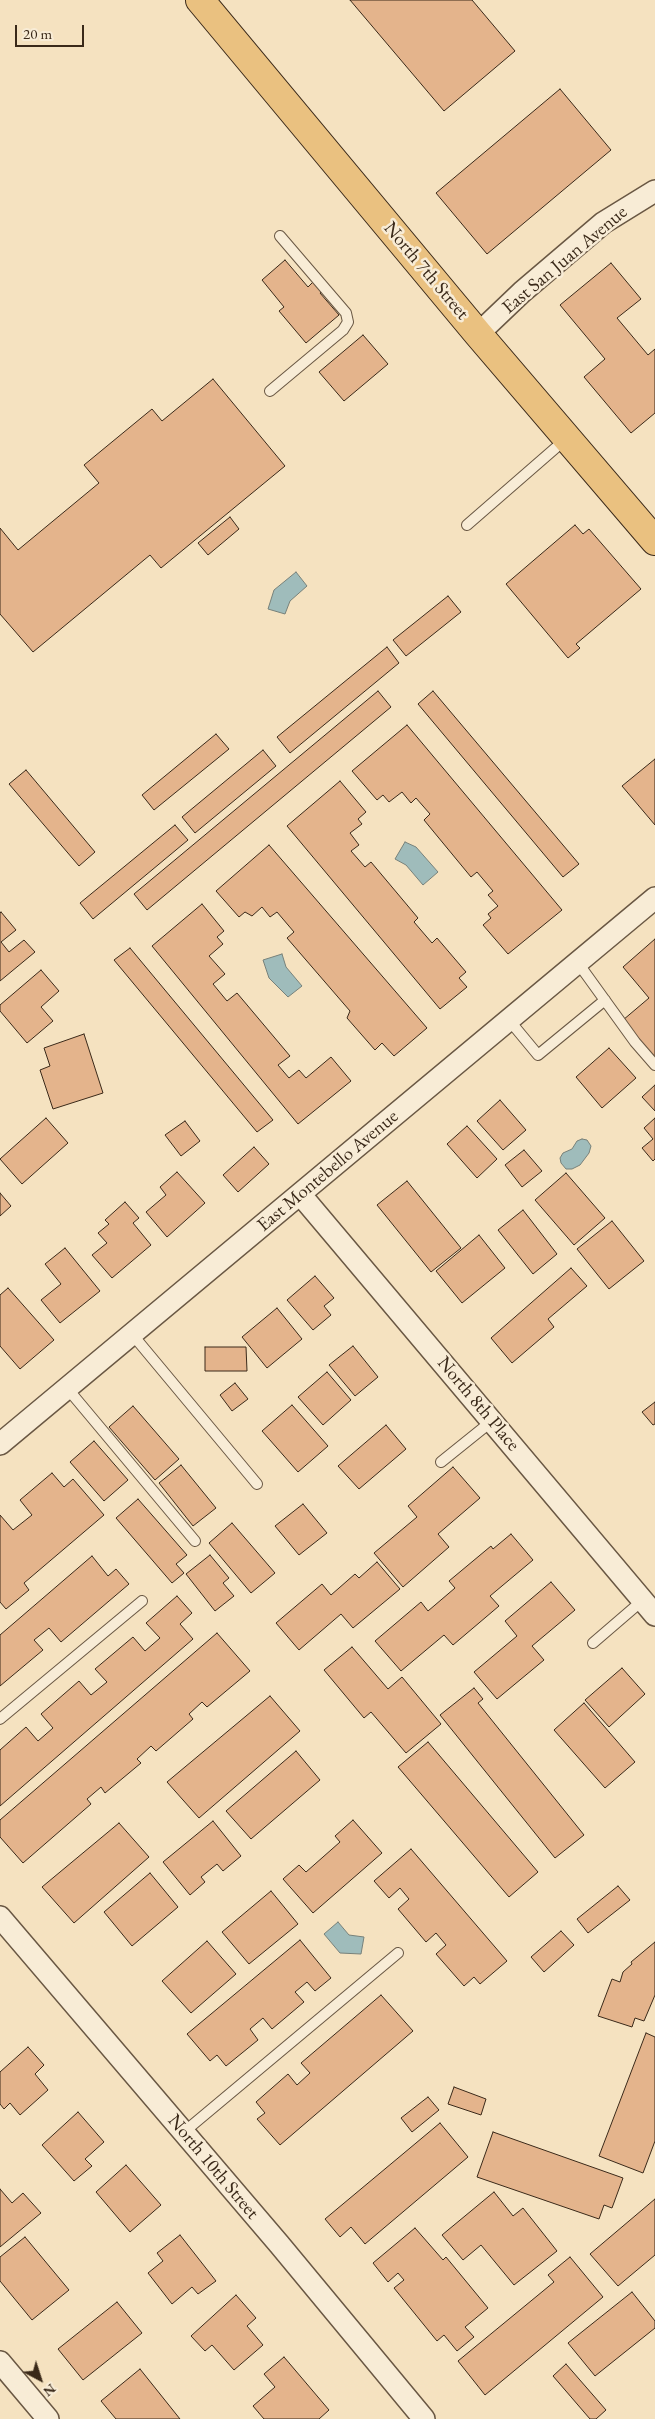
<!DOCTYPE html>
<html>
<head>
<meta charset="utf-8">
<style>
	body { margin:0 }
	#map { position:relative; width:655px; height:2419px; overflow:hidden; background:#f5e2c0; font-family:"EB Garamond",serif }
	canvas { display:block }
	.north { position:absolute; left:15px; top:2354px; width:50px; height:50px; -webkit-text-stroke:4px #f8ecd6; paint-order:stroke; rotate:140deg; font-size:14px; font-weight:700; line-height:20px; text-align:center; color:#3a2919 }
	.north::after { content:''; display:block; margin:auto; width:18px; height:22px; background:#3a2919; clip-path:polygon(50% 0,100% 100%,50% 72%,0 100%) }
	.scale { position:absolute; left:15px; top:25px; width:69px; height:22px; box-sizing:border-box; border:2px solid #3a2919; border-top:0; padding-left:6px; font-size:15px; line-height:18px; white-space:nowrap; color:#3a2919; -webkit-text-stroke:4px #f8ecd6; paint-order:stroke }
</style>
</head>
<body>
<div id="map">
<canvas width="655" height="2419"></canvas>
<div class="north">N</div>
<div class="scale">20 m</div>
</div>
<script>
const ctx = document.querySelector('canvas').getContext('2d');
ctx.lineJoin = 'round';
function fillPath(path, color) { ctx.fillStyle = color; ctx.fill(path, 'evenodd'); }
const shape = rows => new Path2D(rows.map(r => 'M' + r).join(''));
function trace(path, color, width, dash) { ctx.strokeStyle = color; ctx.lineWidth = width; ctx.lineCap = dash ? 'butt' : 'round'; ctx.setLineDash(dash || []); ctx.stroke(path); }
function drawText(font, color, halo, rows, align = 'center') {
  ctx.font = font + ' "EB Garamond",serif'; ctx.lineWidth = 5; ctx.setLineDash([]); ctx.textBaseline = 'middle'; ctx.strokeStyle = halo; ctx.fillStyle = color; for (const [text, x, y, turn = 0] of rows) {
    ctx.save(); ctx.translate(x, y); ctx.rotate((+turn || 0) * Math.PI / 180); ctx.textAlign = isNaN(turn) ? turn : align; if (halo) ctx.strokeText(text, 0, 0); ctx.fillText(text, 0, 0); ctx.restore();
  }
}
const water = shape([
	[296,572,307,586,290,601,285,614,268,609,274,590,296,572],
	[405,842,416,847,438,872,423,885,406,865,395,859,405,842],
	[282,954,286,967,302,986,288,997,269,978,263,960,282,954],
	[582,1139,587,1140,591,1146,589,1153,580,1165,572,1169,566,1169,561,1163,560,1158,563,1153,572,1149,577,1141,582,1139],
	[338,1922,349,1935,364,1937,361,1954,340,1953,324,1934,338,1922]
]);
fillPath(water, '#9fbcbb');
trace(water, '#77817a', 1);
const building = shape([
	[350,0,472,0,515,51,444,111,350,0],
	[560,89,611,150,487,254,436,193,560,89],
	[285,260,308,287,314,281,322,291,320,293,339,315,306,343,279,311,284,307,262,280,285,260],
	[611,263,641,299,617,318,648,355,655,349,655,413,631,433,584,377,605,359,560,305,611,263],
	[363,335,388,364,344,401,319,372,363,335],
	[213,379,285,466,161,568,150,555,33,652,0,614,0,528,18,550,99,483,84,465,152,409,162,421,213,379],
	[230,517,239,529,208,555,198,543,230,517],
	[575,525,583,534,589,529,641,589,576,644,580,648,568,658,506,584,575,525],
	[448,596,461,612,406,656,393,640,448,596],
	[387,647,399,663,290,753,277,737,387,647],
	[378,691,391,707,147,910,134,894,378,691],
	[433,691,579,864,563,877,418,704,433,691],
	[407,725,562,910,508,954,483,925,491,918,488,914,498,906,488,895,493,891,477,872,471,877,424,820,430,814,416,798,411,803,402,792,389,802,383,795,377,800,352,771,407,725],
	[216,734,229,749,154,810,142,795,216,734],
	[263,750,276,766,195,833,182,817,263,750],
	[655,759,655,825,622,786,655,759],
	[26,770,95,852,79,866,9,784,26,770],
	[340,781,366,812,358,819,362,824,350,833,359,845,351,851,365,867,371,862,418,918,414,922,432,943,437,938,466,972,459,978,467,987,440,1009,287,826,340,781],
	[175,825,188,840,93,919,80,903,175,825],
	[269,845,427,1028,394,1056,382,1043,375,1050,347,1018,350,1011,287,938,294,932,277,912,270,917,262,907,252,916,245,912,239,917,216,891,269,845],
	[202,904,224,931,217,937,223,944,209,956,225,974,213,984,227,1001,237,993,290,1056,278,1065,289,1078,299,1070,306,1078,331,1057,351,1081,298,1124,152,946,202,904],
	[1,912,16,930,1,942,9,952,24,940,35,952,0,981,0,913,1,912],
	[655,939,655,1056,654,1057,623,1020,649,998,623,967,655,939],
	[130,948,273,1120,257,1132,114,960,130,948],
	[41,970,59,991,41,1007,53,1021,27,1043,0,1011,0,1005,41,970],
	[84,1034,103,1093,53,1109,40,1070,50,1066,44,1048,84,1034],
	[609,1048,636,1078,602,1108,576,1077,609,1048],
	[655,1085,655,1111,642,1097,655,1085],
	[500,1100,526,1130,503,1150,477,1121,500,1100],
	[46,1118,68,1143,22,1184,0,1159,46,1118],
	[655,1118,655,1159,653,1161,642,1148,653,1139,644,1128,655,1118],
	[185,1121,200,1141,181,1156,165,1135,185,1121],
	[467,1126,497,1159,477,1178,447,1144,467,1126],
	[254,1147,269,1164,238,1192,223,1175,254,1147],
	[524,1150,542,1171,522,1187,505,1165,524,1150],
	[177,1172,205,1203,167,1237,146,1212,166,1195,160,1187,177,1172],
	[566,1173,605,1218,574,1245,535,1200,566,1173],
	[407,1181,461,1248,431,1272,377,1205,407,1181],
	[0,1193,11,1206,0,1216,0,1193],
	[125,1202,139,1218,133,1223,151,1245,112,1278,92,1255,107,1243,98,1233,109,1224,105,1220,125,1202],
	[523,1210,557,1254,533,1274,498,1230,523,1210],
	[612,1221,644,1261,609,1289,577,1249,612,1221],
	[479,1235,505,1268,462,1303,436,1271,479,1235],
	[65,1248,100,1291,60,1323,41,1300,61,1284,45,1264,65,1248],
	[571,1268,587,1286,548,1319,554,1327,512,1363,491,1338,571,1268],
	[315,1276,334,1298,324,1306,331,1315,313,1330,287,1300,315,1276],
	[8,1288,54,1340,20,1369,0,1346,0,1295,8,1288],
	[277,1308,302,1339,267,1368,242,1337,277,1308],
	[353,1346,378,1377,355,1396,329,1365,353,1346],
	[205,1347,246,1347,247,1371,205,1371,205,1347],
	[327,1372,351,1400,323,1425,298,1397,327,1372],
	[235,1383,248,1399,232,1411,220,1395,235,1383],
	[655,1402,655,1424,653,1425,642,1412,655,1402],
	[292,1405,328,1446,298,1472,262,1431,292,1405],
	[133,1406,179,1459,155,1480,109,1427,133,1406],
	[386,1425,406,1449,359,1489,338,1466,386,1425],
	[94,1441,128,1480,104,1501,70,1462,94,1441],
	[181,1465,216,1508,193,1526,159,1483,181,1465],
	[453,1467,480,1498,438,1534,449,1547,403,1587,374,1553,417,1517,408,1506,453,1467],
	[52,1473,64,1487,73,1479,104,1515,24,1583,29,1590,6,1609,0,1602,0,1515,13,1530,32,1515,20,1500,52,1473],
	[138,1499,187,1555,176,1564,184,1573,172,1583,116,1518,138,1499],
	[303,1504,327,1533,299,1555,275,1526,303,1504],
	[232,1523,275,1573,251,1593,209,1543,232,1523],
	[511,1534,533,1560,490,1596,499,1606,453,1645,444,1635,401,1671,375,1641,421,1602,428,1611,455,1588,449,1581,491,1546,493,1549,511,1534],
	[210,1555,229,1578,223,1583,234,1596,215,1611,186,1574,210,1555],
	[92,1556,108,1576,116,1569,129,1584,61,1642,49,1628,34,1640,43,1650,0,1686,0,1635,92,1556],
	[377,1562,400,1589,353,1628,341,1614,299,1650,276,1623,322,1584,331,1595,355,1574,359,1578,377,1562],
	[551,1582,575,1610,532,1646,544,1660,497,1699,474,1672,517,1636,505,1621,551,1582],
	[177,1596,192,1613,180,1624,193,1639,0,1806,0,1750,26,1727,38,1741,53,1728,41,1714,79,1681,91,1695,107,1682,95,1669,133,1637,145,1651,160,1638,146,1623,177,1596],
	[217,1633,250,1671,207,1707,202,1702,189,1714,193,1719,156,1751,151,1746,137,1759,141,1763,105,1793,101,1787,87,1799,91,1804,23,1863,0,1837,0,1820,217,1633],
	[352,1647,388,1689,402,1677,441,1724,406,1753,371,1712,364,1718,324,1670,352,1647],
	[622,1668,645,1694,609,1727,585,1700,622,1668],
	[474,1688,483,1699,478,1703,584,1835,555,1858,440,1715,474,1688],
	[270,1696,300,1731,199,1818,167,1782,270,1696],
	[584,1703,635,1762,605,1788,554,1730,584,1703],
	[428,1742,538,1872,509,1897,398,1767,428,1742],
	[296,1751,320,1780,251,1839,226,1811,296,1751],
	[353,1820,382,1853,313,1913,283,1879,299,1865,306,1872,340,1842,335,1836,353,1820],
	[213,1821,241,1856,223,1871,217,1864,201,1877,205,1882,190,1895,163,1862,213,1821],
	[119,1823,149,1857,74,1923,42,1887,119,1823],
	[411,1849,507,1961,480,1984,474,1977,464,1986,436,1954,446,1945,436,1933,426,1942,398,1909,409,1899,400,1888,389,1898,374,1881,411,1849],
	[150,1873,178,1907,132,1946,104,1912,150,1873],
	[618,1886,630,1900,588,1933,577,1919,618,1886],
	[271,1891,298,1924,249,1964,222,1932,271,1891],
	[561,1931,574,1945,544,1972,531,1957,561,1931],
	[300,1940,331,1978,315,1991,307,1982,295,1992,304,2002,272,2029,263,2018,250,2029,258,2040,226,2066,217,2055,210,2061,187,2034,300,1940],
	[207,1941,236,1974,191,2013,162,1981,207,1941],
	[655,1942,655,1995,644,2021,635,2018,632,2027,598,2016,612,1979,620,1982,623,1972,632,1964,631,1962,655,1942],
	[381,1995,413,2031,280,2145,257,2119,265,2113,256,2102,288,2074,297,2085,310,2073,301,2063,381,1995],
	[646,2033,655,2037,655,2141,643,2173,599,2156,646,2033],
	[28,2047,44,2065,35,2074,48,2090,20,2115,10,2103,4,2109,0,2104,0,2072,28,2047],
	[454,2087,486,2099,481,2115,448,2104,454,2087],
	[428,2097,439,2110,412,2132,401,2118,428,2097],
	[78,2112,104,2142,85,2159,92,2166,74,2181,42,2145,78,2112],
	[440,2123,468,2157,365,2244,351,2227,340,2237,325,2219,440,2123],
	[493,2132,623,2178,612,2208,604,2205,599,2219,477,2177,493,2132],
	[126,2165,161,2205,130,2232,96,2192,126,2165],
	[0,2189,12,2203,23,2193,41,2213,0,2247,0,2189],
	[494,2192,513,2216,523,2208,557,2251,514,2285,481,2245,463,2260,442,2235,494,2192],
	[655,2199,655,2255,618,2286,590,2254,655,2199],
	[415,2228,443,2260,446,2257,488,2308,465,2327,474,2337,457,2351,444,2335,437,2341,394,2288,404,2280,398,2273,388,2282,373,2263,415,2228],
	[180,2235,216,2281,198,2294,192,2287,172,2304,148,2273,163,2261,157,2253,180,2235],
	[25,2237,69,2290,32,2320,0,2281,0,2257,25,2237],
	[570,2257,603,2297,485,2395,458,2361,554,2282,548,2275,570,2257],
	[632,2292,655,2321,655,2328,595,2376,568,2343,632,2292],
	[236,2295,256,2318,247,2326,263,2345,234,2370,212,2345,205,2351,191,2336,236,2295],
	[117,2302,142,2333,83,2380,58,2349,117,2302],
	[284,2357,329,2410,319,2419,264,2419,253,2406,275,2387,264,2374,284,2357],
	[566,2364,606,2410,596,2419,590,2419,553,2376,566,2364],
	[140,2369,180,2419,116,2419,101,2401,140,2369]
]);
fillPath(building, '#e4b48c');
trace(building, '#3a2919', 1);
const lane = shape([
	[270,391,343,330,348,322,346,313,280,236],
	[467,525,567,438],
	[578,963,635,1042,655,1065],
	[509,1020,538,1055,605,1000],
	[132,1334,257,1484],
	[67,1388,195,1541],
	[441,1462,492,1421],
	[593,1643,643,1600],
	[0,1719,142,1601],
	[184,2132,398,1953]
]);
const street = shape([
	[478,334,522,292,603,223,655,191],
	[300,1194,655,1615],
	[0,1444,655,898],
	[0,1917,279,2244,424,2419],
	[0,2362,48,2419]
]);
const primary = shape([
	[200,0,478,334,655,541]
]);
trace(lane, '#695743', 12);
trace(street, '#695743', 24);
trace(primary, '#3a2919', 30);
trace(lane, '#f8ecd6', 10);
trace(street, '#f8ecd6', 21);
trace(primary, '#eac180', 28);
drawText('19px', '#3a2919', '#f8ecd6', [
	["East San Juan Avenue",565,260,-40],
	["North 7th Street",426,271,50],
	["East Montebello Avenue",328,1171,-40],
	["North 8th Place",478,1404,50],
	["North 10th Street",213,2167,50]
]);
</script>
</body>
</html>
